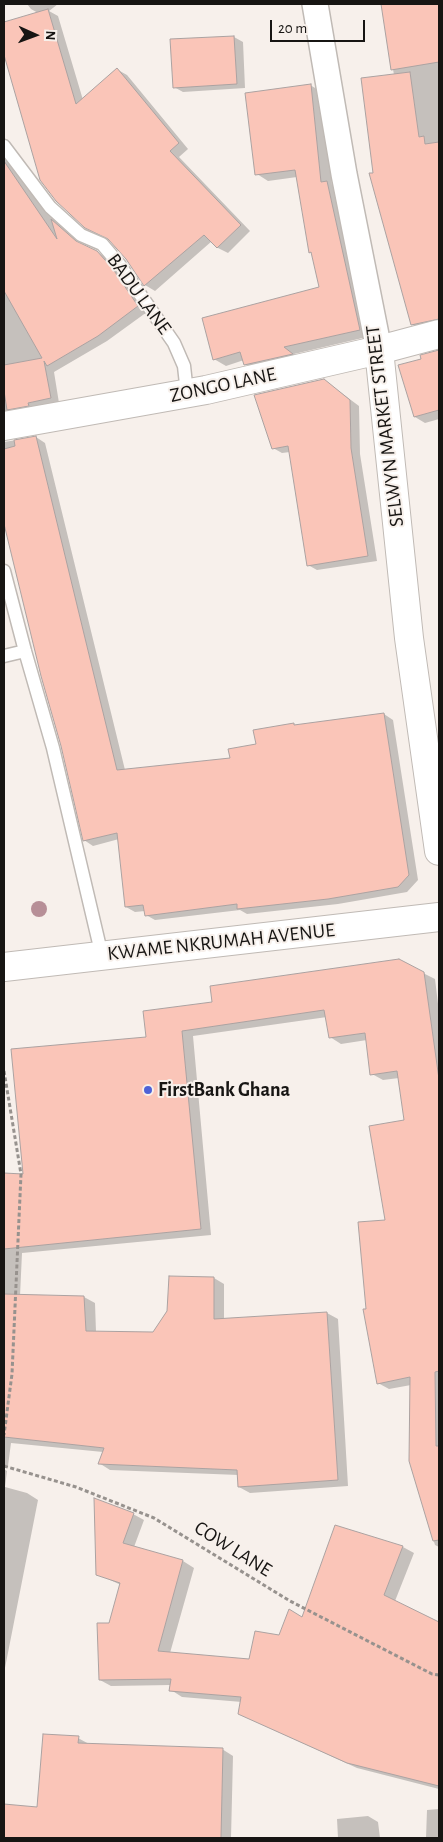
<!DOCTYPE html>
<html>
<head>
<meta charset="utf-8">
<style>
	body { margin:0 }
	#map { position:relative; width:443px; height:1842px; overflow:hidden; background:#f7f0eb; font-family:"Alegreya Sans",sans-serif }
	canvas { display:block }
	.frame { position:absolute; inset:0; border:5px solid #171513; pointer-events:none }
	.north { position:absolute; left:10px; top:10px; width:50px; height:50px; -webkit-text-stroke:4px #f7f0eb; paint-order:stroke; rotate:92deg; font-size:14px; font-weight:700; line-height:20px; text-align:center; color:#171513 }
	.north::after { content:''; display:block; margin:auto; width:18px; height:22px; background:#171513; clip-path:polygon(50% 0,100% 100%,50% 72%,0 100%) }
	.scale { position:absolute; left:270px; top:20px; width:95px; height:22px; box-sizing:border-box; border:2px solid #171513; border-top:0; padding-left:6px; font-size:15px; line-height:18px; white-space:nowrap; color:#171513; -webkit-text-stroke:4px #f7f0eb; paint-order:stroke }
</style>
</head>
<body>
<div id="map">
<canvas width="443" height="1842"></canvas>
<div class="frame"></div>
<div class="north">N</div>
<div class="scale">20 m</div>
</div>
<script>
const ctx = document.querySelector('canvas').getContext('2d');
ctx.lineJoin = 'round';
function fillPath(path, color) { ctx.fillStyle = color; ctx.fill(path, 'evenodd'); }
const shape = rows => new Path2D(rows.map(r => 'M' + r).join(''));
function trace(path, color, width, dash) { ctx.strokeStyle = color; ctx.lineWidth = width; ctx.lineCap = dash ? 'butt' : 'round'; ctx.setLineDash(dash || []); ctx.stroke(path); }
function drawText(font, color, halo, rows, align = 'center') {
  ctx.font = font + ' "Alegreya Sans",sans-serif'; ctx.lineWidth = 4; ctx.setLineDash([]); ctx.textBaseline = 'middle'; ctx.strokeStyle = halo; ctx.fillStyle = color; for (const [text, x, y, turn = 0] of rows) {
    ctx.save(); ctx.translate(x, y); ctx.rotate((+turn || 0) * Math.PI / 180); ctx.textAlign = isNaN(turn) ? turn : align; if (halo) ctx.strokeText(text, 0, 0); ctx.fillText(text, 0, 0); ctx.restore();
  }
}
fillPath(shape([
	[27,4,58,4,49,11,58,16,83,100,118,70,127,75,188,149,179,157,250,231,228,253,218,248,212,241,155,291,145,285,127,259,111,240,7,60,4,59,4,23,38,13,31,9],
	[382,4,439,4,439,326,423,330,412,324,375,174,394,75],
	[234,37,243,42,245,88,183,92,174,87],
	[310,85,322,92,332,185,338,189,371,336,294,354,302,360,257,371,246,364,244,360,226,366,214,359,321,287,312,253,310,252,297,177,268,181,257,174],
	[4,152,53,219,82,245,106,257,122,275,147,312,107,341,54,372,59,403,4,418],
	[439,351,439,419,425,423,415,417,421,356],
	[324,380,359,406,360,454,377,561,317,570,308,565,290,452,282,453,273,448],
	[36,437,45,443,125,770,231,759,296,726,384,714,393,720,418,880,407,892,338,904,247,914,240,910,155,920,146,915,145,911,135,912,126,907,119,839,93,846,84,840,62,746,42,676,4,519,4,442],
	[423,973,435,979,439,1012,439,1547,435,1545,410,1461,411,1385,389,1389,378,1383,367,1310,406,1121,399,1078,383,1080,372,1074,367,1040,341,1044,330,1037,327,1017,193,1036,211,1235,22,1253,20,1296,84,1297,95,1303,96,1332,153,1333,214,1278,224,1284,224,1320,327,1313,338,1319,348,1486,250,1493,239,1487,239,1475,110,1470,99,1463,103,1452,11,1443,8,1466,4,1465,4,1195,26,1193,148,1038],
	[4,1469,7,1471,5,1487,27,1493,38,1500,4,1673],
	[133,1514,144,1520,134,1547,183,1561,194,1568,170,1653,250,1661,303,1618,336,1526,403,1547,414,1553,395,1601,439,1624,439,1789,357,1768,250,1719,242,1702,182,1697,171,1690,171,1685,111,1686,100,1680,110,1624,121,1585,97,1574],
	[78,1738,89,1744,222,1749,233,1756,231,1838,4,1838,4,1805,38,1808],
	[439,1809,439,1838,426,1838,427,1810],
	[368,1816,378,1822,380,1838,338,1838,337,1819]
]), '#0003');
const building = shape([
	[381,4,439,4,439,62,391,70,381,4],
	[48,9,76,104,117,68,179,143,170,151,241,225,217,248,204,235,144,286,126,259,108,239,85,228,56,201,40,180,4,55,4,22,48,9],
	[234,36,237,84,173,88,170,39,234,36],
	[410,72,419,137,424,136,425,144,439,142,439,319,411,325,369,173,373,173,361,78,410,72],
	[311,84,321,182,327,181,360,330,284,347,293,354,244,365,240,352,213,360,202,318,319,287,311,252,309,253,295,170,255,175,245,93,311,84],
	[4,161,57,239,51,219,76,241,97,251,113,269,138,306,98,336,47,366,44,361,51,398,28,403,29,406,7,410,4,391,4,365,42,358,4,291,4,161],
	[439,350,439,410,414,417,398,365,421,359,420,355,439,350],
	[324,379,350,400,351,448,368,556,307,566,288,446,272,449,254,395,324,379],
	[36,436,117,770,230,758,228,749,256,744,253,730,294,723,294,725,384,713,409,875,398,887,328,899,237,909,237,904,145,916,143,905,125,907,117,833,83,841,61,746,41,676,4,524,4,449,15,446,14,440,36,436],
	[399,959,424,972,439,1079,439,1371,435,1372,436,1446,439,1446,439,1540,433,1541,409,1461,410,1377,377,1384,363,1309,366,1309,358,1222,385,1220,369,1126,404,1120,397,1071,370,1075,365,1033,329,1038,324,1010,182,1031,201,1229,4,1249,4,1173,23,1174,11,1049,146,1037,143,1011,212,1002,210,986,399,959],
	[169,1276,214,1277,214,1319,327,1312,338,1480,238,1487,237,1470,98,1464,104,1448,4,1437,4,1294,84,1296,86,1331,153,1332,167,1311,169,1276],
	[94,1498,134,1513,123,1543,183,1560,158,1651,249,1659,255,1631,279,1635,289,1609,302,1617,335,1525,403,1546,384,1595,439,1622,439,1786,347,1763,238,1714,241,1697,169,1691,171,1679,99,1680,97,1623,109,1623,120,1583,96,1575,94,1498],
	[43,1734,79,1736,78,1743,223,1748,221,1838,4,1838,4,1804,37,1807,43,1734]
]);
fillPath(building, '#fac5b8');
trace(building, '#aba2a1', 1);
const service = shape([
	[4,146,50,207,81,235,102,244,119,264,174,343,184,366,187,393],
	[4,571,25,651,53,748,102,956],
	[4,656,25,651]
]);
const minor = shape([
	[315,4,344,174,379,350]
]);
const secondary = shape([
	[379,350,409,638,439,851],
	[4,426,206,390,379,350,439,334],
	[4,967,439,917]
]);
trace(service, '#c0bab5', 15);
trace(minor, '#c0bab5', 28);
trace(secondary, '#c0bab5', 30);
trace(shape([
	[4,1071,21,1174,12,1374,4,1435],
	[4,1466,76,1487,154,1518,290,1601,432,1674,439,1675]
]), '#97928e', 3, [4, 2.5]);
trace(service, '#fff', 12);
trace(minor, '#fff', 25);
trace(secondary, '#fff', 28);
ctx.fillStyle = '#b78f97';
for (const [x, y] of [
	[39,909]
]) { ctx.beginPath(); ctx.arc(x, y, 8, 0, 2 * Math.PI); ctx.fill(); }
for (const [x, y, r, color] of [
	[148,1090,5,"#4e62d7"]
]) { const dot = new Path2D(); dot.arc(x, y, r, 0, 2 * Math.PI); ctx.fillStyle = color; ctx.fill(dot); trace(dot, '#f7f0eb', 2); }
drawText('20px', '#171513', '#f7f0eb', [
	["BADU LANE",139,294,54],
	["ZONGO LANE",223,385,-12],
	["SELWYN MARKET STREET",385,426,-97],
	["KWAME NKRUMAH AVENUE",221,942,-6],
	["COW LANE",233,1549,32]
]);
drawText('bold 20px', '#171513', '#f7f0eb', [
	["FirstBank Ghana",158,1090]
], 'left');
</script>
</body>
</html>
